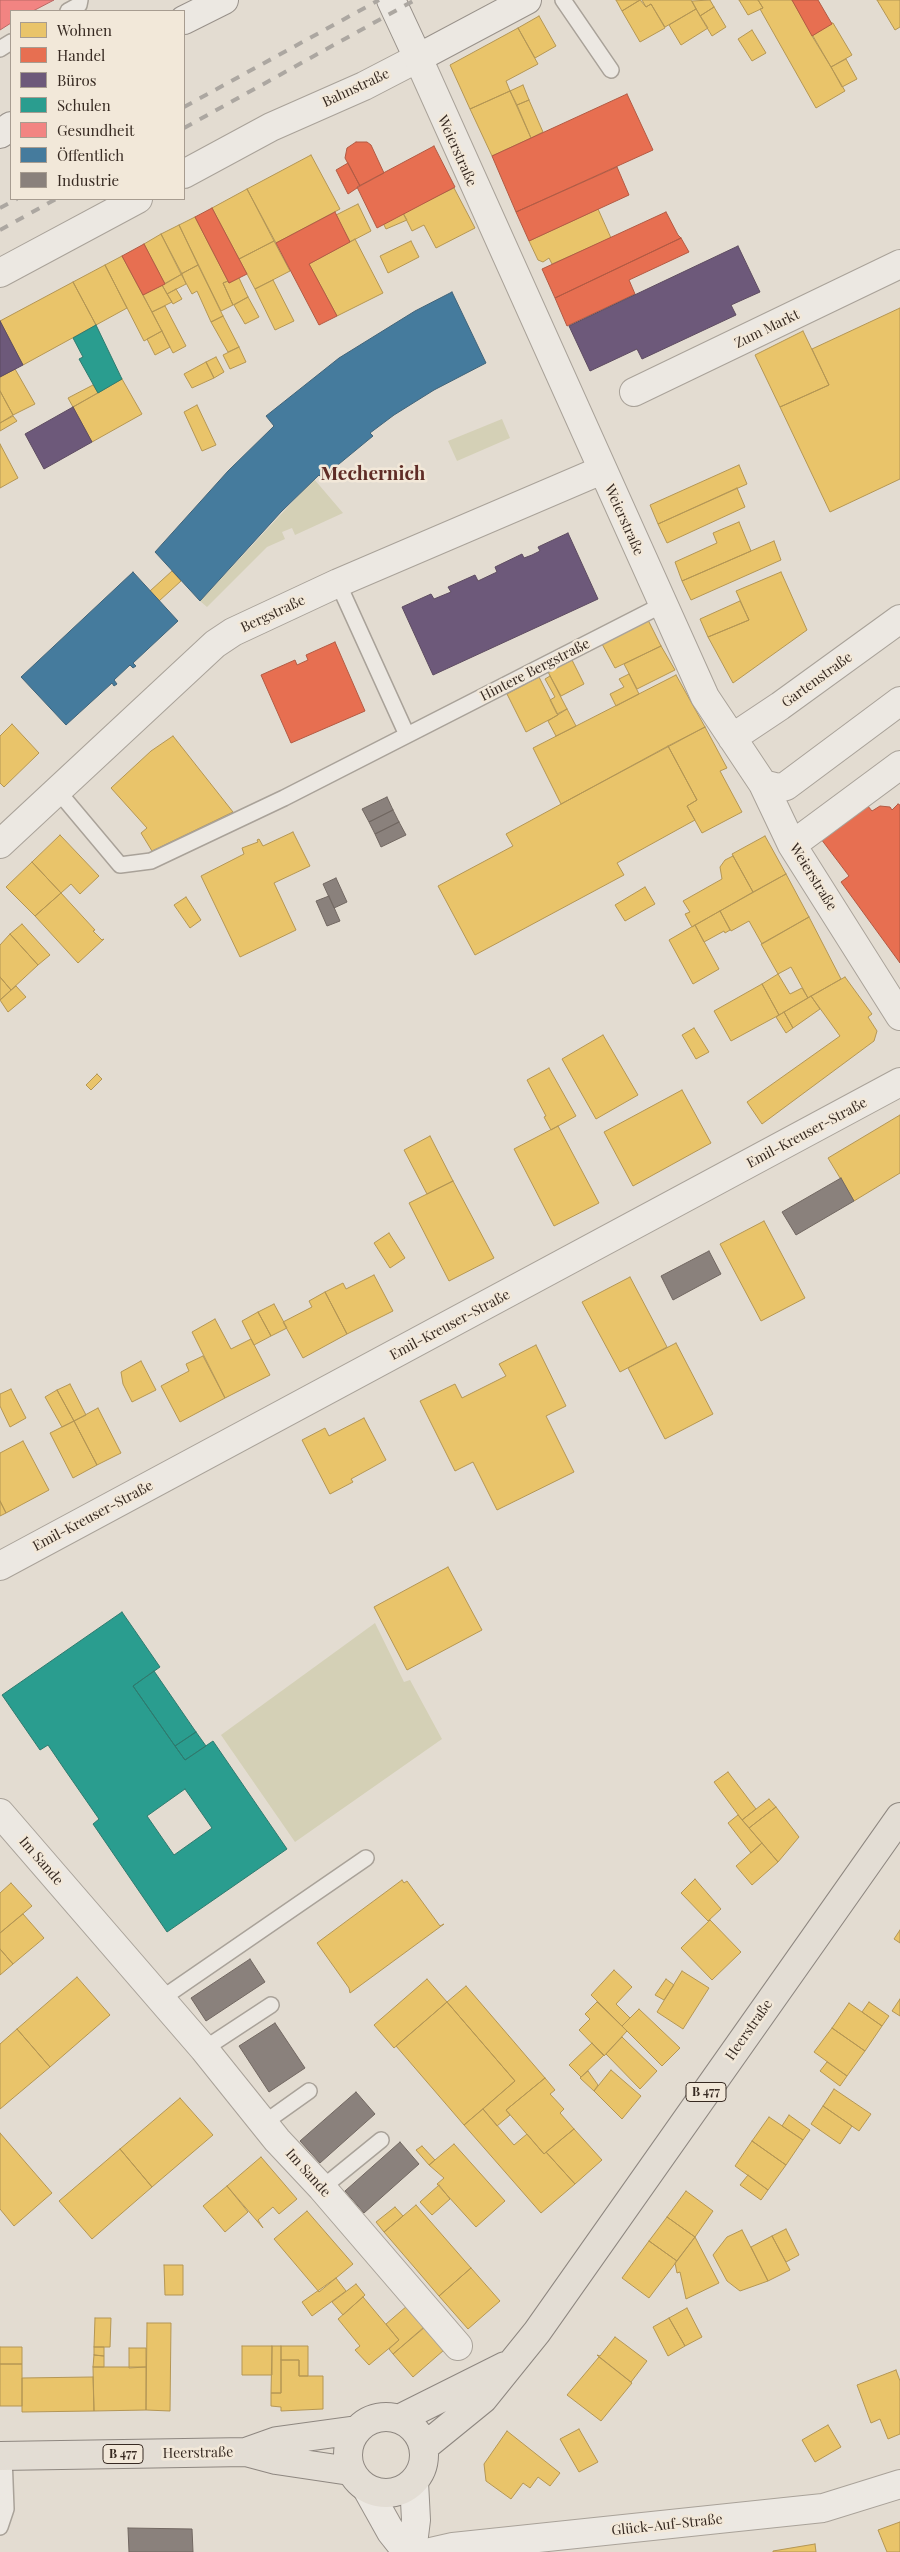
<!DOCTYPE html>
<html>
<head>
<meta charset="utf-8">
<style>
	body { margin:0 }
	#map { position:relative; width:900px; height:2552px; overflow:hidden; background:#e3dcd1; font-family:"Playfair Display",serif }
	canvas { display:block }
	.legend { position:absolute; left:10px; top:10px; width:175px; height:190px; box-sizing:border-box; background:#f2e8d9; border:1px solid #a79c90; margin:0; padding:6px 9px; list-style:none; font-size:15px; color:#372a22 }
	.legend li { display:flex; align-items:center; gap:10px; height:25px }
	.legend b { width:25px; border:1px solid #a79c90 }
</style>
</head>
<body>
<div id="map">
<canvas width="900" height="2552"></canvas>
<ul class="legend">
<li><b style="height:14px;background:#e9c46a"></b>Wohnen</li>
<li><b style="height:14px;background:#e76f51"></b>Handel</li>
<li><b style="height:14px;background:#6d597a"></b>Büros</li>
<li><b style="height:14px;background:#2a9d8f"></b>Schulen</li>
<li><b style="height:14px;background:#f28482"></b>Gesundheit</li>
<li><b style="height:14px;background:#457b9d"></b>Öffentlich</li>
<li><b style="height:14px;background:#8a817c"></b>Industrie</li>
</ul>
</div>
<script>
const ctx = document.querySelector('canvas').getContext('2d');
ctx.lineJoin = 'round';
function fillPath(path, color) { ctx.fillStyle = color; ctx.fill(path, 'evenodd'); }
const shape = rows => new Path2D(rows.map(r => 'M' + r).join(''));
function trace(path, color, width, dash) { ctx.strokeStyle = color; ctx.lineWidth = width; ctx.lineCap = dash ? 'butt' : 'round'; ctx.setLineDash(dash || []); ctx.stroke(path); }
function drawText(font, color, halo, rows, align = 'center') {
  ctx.font = font + ' "Playfair Display",serif'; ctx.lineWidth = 5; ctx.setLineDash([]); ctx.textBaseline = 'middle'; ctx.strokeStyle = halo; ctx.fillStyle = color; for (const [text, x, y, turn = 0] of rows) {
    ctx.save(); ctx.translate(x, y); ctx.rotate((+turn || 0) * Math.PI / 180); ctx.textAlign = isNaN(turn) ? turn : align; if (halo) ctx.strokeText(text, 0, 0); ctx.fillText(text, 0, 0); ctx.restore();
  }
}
fillPath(shape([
	[502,419,510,438,457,461,448,441],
	[314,479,343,513,295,535,292,528,282,532,285,539,267,547,207,607,200,601],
	[375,1623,404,1682,410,1680,442,1739,295,1842,221,1735]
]), '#d4d0b6');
const homes = shape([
	[616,0,640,0,622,11,616,0],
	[640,0,646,7,651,4,665,28,640,42,622,11,640,0],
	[642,0,691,0,696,9,665,27,651,4,646,7,642,0],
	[710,0,714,7,700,16,692,1,710,0],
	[739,0,758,0,763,8,748,15,739,0],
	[758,0,792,0,845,91,816,108,760,9,763,8,758,0],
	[877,0,900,0,900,27,895,30,877,0],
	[714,7,726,27,712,36,700,16,714,7],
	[696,9,708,28,681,45,669,25,696,9],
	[539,16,556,46,535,58,518,28,539,16],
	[831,23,833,23,852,55,831,67,812,36,831,23],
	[518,28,538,64,506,81,510,91,470,109,450,65,518,28],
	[752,30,766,53,752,61,738,39,752,30],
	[846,59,857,79,842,87,831,67,846,59],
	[523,85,529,100,517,105,510,91,523,85],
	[510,91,531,138,492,156,470,109,510,91],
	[529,100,543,132,531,138,517,105,529,100],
	[311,155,340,209,276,243,247,189,311,155],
	[454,188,475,228,436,248,424,225,412,231,403,213,454,188],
	[247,189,274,241,239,259,212,208,247,189],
	[358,204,371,231,350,242,336,215,358,204],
	[598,209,611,238,552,264,549,258,543,262,538,260,529,241,598,209],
	[403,213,407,220,386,229,383,223,403,213],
	[195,217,228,281,223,283,233,305,221,311,179,225,195,217],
	[179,225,198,265,181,274,161,234,179,225],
	[161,234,182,274,165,284,144,244,161,234],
	[355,239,383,293,337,316,309,264,355,239],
	[274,241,290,271,255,289,239,259,274,241],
	[411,241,419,257,388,273,380,256,411,241],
	[122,256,162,331,144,341,105,265,122,256],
	[105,265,127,308,96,325,73,282,105,265],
	[198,265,223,316,211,322,197,291,192,294,181,274,198,265],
	[182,274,186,284,167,294,162,285,182,274],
	[239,278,248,297,233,305,223,283,228,281,229,283,239,278],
	[273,280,294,321,275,330,255,289,273,280],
	[73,282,96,325,23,365,0,321,73,282],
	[162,285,172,302,152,312,143,295,162,285],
	[176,289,182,299,173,304,167,294,176,289],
	[248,297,259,317,245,324,234,305,248,297],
	[165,306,186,346,173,353,152,312,165,306],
	[900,308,900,479,830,512,780,407,829,385,812,349,900,308],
	[223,316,239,347,228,352,211,322,223,316],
	[162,331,170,347,155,355,147,339,162,331],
	[803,331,829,385,780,407,755,355,803,331],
	[239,347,246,362,230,369,223,355,239,347],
	[216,357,224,372,214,378,206,362,216,357],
	[206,362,214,378,192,388,184,374,206,362],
	[15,369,35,404,13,415,0,391,0,377,15,369],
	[122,379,142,414,92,442,73,407,122,379],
	[93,385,98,393,73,407,68,398,93,385],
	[0,391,13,415,0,423,0,391],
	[197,405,216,445,202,451,184,412,197,405],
	[13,416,17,421,0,431,0,423,13,416],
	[0,444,18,478,0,488,0,444],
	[739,465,747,484,658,524,650,505,739,465],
	[737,488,745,507,667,543,658,524,737,488],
	[739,522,751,551,682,581,675,562,717,543,713,533,739,522],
	[774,541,781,560,691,600,682,581,774,541],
	[172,571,181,581,159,601,150,591,172,571],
	[781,572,807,630,733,683,708,637,749,620,736,591,781,572],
	[740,601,749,620,708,637,700,619,740,601],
	[648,620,661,646,615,668,602,644,648,620],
	[661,646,675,670,637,689,624,664,661,646],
	[572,660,584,684,561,696,548,672,572,660],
	[629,674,639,694,616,706,610,694,624,687,619,679,629,674],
	[676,675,705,727,561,804,533,748,676,675],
	[550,676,567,709,557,714,550,700,555,697,545,679,550,676],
	[539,677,558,715,526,732,507,694,539,677],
	[567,709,576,726,556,736,548,721,567,709],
	[12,724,39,753,4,787,0,783,0,736,12,724],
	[705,727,727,768,720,771,742,812,702,833,687,806,697,800,668,746,705,727],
	[173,736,233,812,152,851,141,833,147,828,111,788,151,751,173,736],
	[668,746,697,800,687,806,695,820,617,863,624,875,475,955,438,886,513,846,506,834,668,746],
	[293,832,310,866,274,883,296,930,240,957,201,876,244,854,242,848,258,842,257,840,259,839,263,846,293,832],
	[60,835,99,876,80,894,71,884,61,893,32,862,60,835],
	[765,836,786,874,753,892,732,854,765,836],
	[733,856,753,892,692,927,685,914,690,912,683,901,722,879,720,867,725,860,733,856],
	[32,862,61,893,35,916,6,887,32,862],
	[786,874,809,917,762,944,749,921,731,931,720,911,786,874],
	[645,887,655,904,625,921,615,905,645,887],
	[61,893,95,930,93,931,102,940,104,939,78,963,35,916,61,893],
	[186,897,201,920,190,928,174,905,186,897],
	[720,911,730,930,725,933,724,931,704,942,695,925,720,911],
	[809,917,841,979,808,998,791,967,778,974,761,944,809,917],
	[22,924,50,955,38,965,10,934,22,924],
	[695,925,719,969,693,984,669,940,695,925],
	[10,934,38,965,11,990,0,977,0,945,10,934],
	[778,974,790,994,802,988,808,998,779,1015,762,984,778,974],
	[0,977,11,990,0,1000,0,977],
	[845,977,872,1014,868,1017,877,1031,874,1041,762,1124,747,1102,840,1036,811,996,845,977],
	[762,984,779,1015,731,1041,714,1011,762,984],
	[16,986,26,997,8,1012,0,1000,16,986],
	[811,996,820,1009,793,1028,784,1012,811,996],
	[784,1012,793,1028,786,1033,776,1017,784,1012],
	[694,1028,709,1052,696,1059,682,1035,694,1028],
	[603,1035,638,1095,596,1119,562,1059,603,1035],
	[549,1068,576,1116,551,1130,544,1117,546,1116,527,1080,549,1068],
	[97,1074,102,1079,91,1090,86,1085,97,1074],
	[682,1090,711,1143,633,1186,604,1132,682,1090],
	[900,1115,900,1173,854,1201,828,1158,900,1115],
	[558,1126,599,1203,554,1226,514,1149,558,1126],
	[430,1136,453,1181,427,1194,404,1150,430,1136],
	[453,1181,494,1258,449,1281,409,1203,453,1181],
	[764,1221,805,1298,761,1321,720,1244,764,1221],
	[389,1233,405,1258,390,1268,374,1243,389,1233],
	[374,1275,393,1311,347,1334,325,1292,343,1283,346,1289,374,1275],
	[630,1277,667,1347,620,1372,582,1302,630,1277],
	[325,1292,347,1334,303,1358,283,1322,312,1307,309,1301,325,1292],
	[274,1304,287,1328,271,1336,258,1312,274,1304],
	[258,1312,271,1336,254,1345,242,1321,258,1312],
	[215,1319,231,1349,251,1339,270,1375,225,1398,192,1332,215,1319],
	[676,1343,713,1414,665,1439,628,1368,676,1343],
	[536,1345,566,1406,546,1416,574,1472,497,1510,473,1462,455,1471,420,1401,455,1384,462,1398,506,1376,499,1364,536,1345],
	[203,1356,225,1398,180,1422,161,1386,189,1371,186,1364,203,1356],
	[141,1361,156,1390,132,1402,123,1384,121,1372,141,1361],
	[70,1384,86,1415,74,1421,57,1390,70,1384],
	[11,1389,26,1418,10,1427,0,1406,0,1394,11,1389],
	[57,1390,74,1421,62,1427,45,1397,57,1390],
	[98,1408,121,1453,97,1465,74,1421,98,1408],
	[364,1418,386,1460,351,1479,353,1482,330,1494,302,1440,325,1428,329,1436,364,1418],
	[74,1421,97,1465,73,1478,50,1433,74,1421],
	[23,1441,49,1490,6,1513,0,1501,0,1453,23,1441],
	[0,1501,6,1513,0,1516,0,1501],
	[448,1567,482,1630,407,1670,374,1607,448,1567],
	[728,1772,756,1809,742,1820,714,1782,728,1772],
	[769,1799,776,1807,749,1828,742,1820,769,1799],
	[776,1807,799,1837,778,1862,749,1828,776,1807],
	[738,1815,762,1843,751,1853,728,1823,738,1815],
	[762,1843,778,1862,752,1885,736,1866,762,1843],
	[695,1879,721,1909,708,1921,681,1893,695,1879],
	[402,1880,404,1883,407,1881,440,1926,444,1924,350,1993,349,1988,317,1943,402,1880],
	[11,1883,32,1906,0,1933,0,1893,11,1883],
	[23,1914,44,1938,13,1964,0,1949,0,1933,23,1914],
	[710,1920,741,1952,712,1980,681,1948,710,1920],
	[900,1930,900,1943,894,1939,900,1930],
	[0,1949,13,1964,0,1975,0,1949],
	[614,1970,632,1987,616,2004,630,2018,622,2026,591,1995,614,1970],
	[682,1971,709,1988,683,2029,657,2012,682,1971],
	[77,1977,110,2015,50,2067,17,2029,77,1977],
	[427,1979,447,2002,394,2048,374,2025,427,1979],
	[666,1979,674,1985,664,2000,655,1995,666,1979],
	[466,1986,545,2078,506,2110,510,2115,497,2126,483,2109,515,2081,447,2002,466,1986],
	[900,1999,900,2016,892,2011,900,1999],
	[447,2002,515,2081,464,2125,396,2046,447,2002],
	[597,2002,627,2031,604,2056,579,2030,590,2019,585,2014,597,2002],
	[869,2002,889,2016,882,2026,862,2012,869,2002],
	[849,2003,882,2026,865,2051,832,2028,849,2003],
	[639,2009,680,2048,662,2066,622,2026,639,2009],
	[832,2028,865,2051,847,2076,814,2052,832,2028],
	[17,2029,50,2067,0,2109,0,2044,17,2029],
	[622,2037,657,2071,640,2089,606,2054,622,2037],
	[592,2043,604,2055,581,2077,569,2065,592,2043],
	[827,2062,847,2076,840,2086,820,2071,827,2062],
	[611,2070,641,2096,622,2119,594,2091,611,2070],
	[588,2071,598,2085,594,2091,580,2078,588,2071],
	[545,2078,555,2090,550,2094,564,2109,560,2113,574,2129,544,2154,506,2110,545,2078],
	[834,2089,871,2114,859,2131,823,2106,834,2089],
	[180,2098,213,2135,152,2187,120,2149,180,2098],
	[823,2106,852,2126,840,2144,811,2124,823,2106],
	[483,2109,514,2145,527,2134,544,2154,546,2152,575,2184,541,2213,464,2125,483,2109],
	[789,2115,810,2130,803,2140,782,2126,789,2115],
	[769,2117,803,2140,786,2165,752,2141,769,2117],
	[574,2129,602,2160,575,2184,546,2152,574,2129],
	[0,2133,52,2193,14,2226,0,2209,0,2133],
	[752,2141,786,2165,768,2190,735,2166,752,2141],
	[454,2144,505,2201,476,2227,437,2184,444,2178,429,2165,454,2144],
	[422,2146,435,2160,429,2165,416,2150,422,2146],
	[120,2149,152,2187,92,2239,59,2201,120,2149],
	[261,2157,297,2199,279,2214,273,2207,258,2220,263,2228,227,2186,261,2157],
	[748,2175,768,2190,761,2200,740,2185,748,2175],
	[439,2185,450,2199,432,2215,420,2202,439,2185],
	[227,2186,248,2212,225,2232,203,2206,227,2186],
	[686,2191,713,2211,695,2237,667,2217,686,2191],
	[416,2205,471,2268,439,2296,384,2232,416,2205],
	[395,2207,403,2216,384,2232,376,2222,395,2207],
	[307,2211,353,2264,319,2292,274,2239,307,2211],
	[667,2217,695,2237,677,2261,649,2241,667,2217],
	[786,2229,799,2255,786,2262,772,2236,786,2229],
	[742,2230,768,2281,740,2291,727,2281,713,2255,727,2237,742,2230],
	[772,2236,790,2270,768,2281,751,2247,772,2236],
	[695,2237,719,2283,686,2299,680,2272,677,2273,675,2263,695,2237],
	[649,2241,677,2261,649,2298,622,2278,649,2241],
	[164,2265,183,2265,183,2295,165,2295,164,2265],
	[471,2268,500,2301,468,2329,439,2296,471,2268],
	[336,2278,346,2291,312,2316,302,2302,336,2278],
	[356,2284,365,2295,343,2315,332,2302,356,2284],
	[363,2297,399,2340,369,2365,355,2350,360,2346,338,2319,363,2297],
	[407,2306,424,2327,393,2354,389,2349,399,2340,386,2324,407,2306],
	[687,2308,702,2337,685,2346,669,2318,687,2308],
	[95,2318,111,2318,110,2347,94,2347,95,2318],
	[669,2318,685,2346,668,2356,653,2327,669,2318],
	[147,2323,171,2323,170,2411,146,2410,147,2323],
	[425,2327,444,2350,413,2377,393,2354,425,2327],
	[615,2337,647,2361,631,2382,597,2355,600,2356,615,2337],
	[242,2346,272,2346,272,2375,242,2375,242,2346],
	[272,2346,281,2346,281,2393,271,2393,272,2346],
	[281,2346,308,2346,308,2376,299,2376,299,2360,281,2360,281,2346],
	[0,2347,22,2347,22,2364,0,2364,0,2347],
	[94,2347,104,2347,104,2356,94,2355,94,2347],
	[129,2348,146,2348,146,2367,129,2368,129,2348],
	[94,2355,104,2356,104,2367,93,2367,94,2355],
	[599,2357,632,2383,601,2421,567,2395,599,2357],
	[281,2360,299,2360,299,2376,323,2376,323,2409,281,2411,281,2407,271,2406,271,2393,281,2393,281,2360],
	[0,2364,22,2364,22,2406,0,2406,0,2364],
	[93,2367,146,2367,146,2410,94,2411,93,2367],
	[896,2370,900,2381,900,2434,888,2439,880,2419,871,2423,857,2385,896,2370],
	[93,2377,94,2411,22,2412,22,2378,93,2377],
	[828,2425,841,2447,815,2462,802,2440,828,2425],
	[579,2429,598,2462,579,2472,560,2439,579,2429],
	[507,2431,560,2473,550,2486,538,2477,530,2488,523,2483,511,2499,486,2481,484,2464,507,2431],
	[900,2522,900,2552,887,2552,878,2530,900,2522],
	[815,2544,816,2552,773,2552,773,2551,815,2544]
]);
fillPath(homes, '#e9c46a');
trace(homes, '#b49654', 1);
const shops = shape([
	[792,0,818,0,832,24,812,36,792,0],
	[627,94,653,150,516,212,492,156,627,94],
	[356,142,367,142,371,145,384,173,360,186,345,158,347,148,356,142],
	[434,146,455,187,377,228,357,187,434,146],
	[348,163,360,186,348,194,336,170,348,163],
	[617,167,629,195,529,241,516,212,617,167],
	[212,208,247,274,229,283,195,217,212,208],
	[335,212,350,242,309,264,337,316,319,325,276,243,335,212],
	[666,212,678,235,681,238,555,298,542,269,666,212],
	[681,238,689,252,629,280,635,294,567,326,555,298,681,238],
	[144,244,165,284,143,295,122,256,144,244],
	[335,642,365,711,291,743,261,675,295,660,297,665,308,660,306,655,335,642],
	[898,804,900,805,900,963,841,882,849,876,821,839,867,805,872,811,880,806,890,807,892,810,898,804]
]);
fillPath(shops, '#e76f51');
trace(shops, '#b25a43', 1);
const offices = shape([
	[738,246,760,292,731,305,736,315,642,359,637,349,590,371,569,326,738,246],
	[0,321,23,365,0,377,0,321],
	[73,407,92,442,44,469,25,434,73,407],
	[568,533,598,599,433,675,402,607,431,594,434,599,451,592,448,587,475,575,478,581,497,572,495,567,522,554,524,558,532,555,540,551,538,547,568,533]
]);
fillPath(offices, '#6d597a');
trace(offices, '#5d4b60', 1);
const schools = shape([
	[96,325,122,379,98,393,79,359,83,357,73,338,96,325],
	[122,1612,160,1667,133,1686,175,1746,185,1760,213,1741,287,1849,167,1932,93,1824,99,1819,65,1770,48,1745,40,1750,2,1695,122,1612],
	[185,1789,212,1828,174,1855,147,1816,185,1789],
	[154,1671,196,1732,175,1746,133,1686,154,1671],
	[196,1732,206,1746,185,1760,175,1746,196,1732]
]);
fillPath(schools, '#2a9d8f');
trace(schools, '#2e7a6e', 1);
const health = shape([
	[0,0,54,0,33,11,11,11,11,23,0,30,0,0]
]);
fillPath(health, '#f28482');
trace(health, '#ba6965', 1);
const public = shape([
	[452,292,486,363,434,390,394,415,370,433,373,436,322,478,319,475,281,512,200,601,155,552,228,471,274,426,266,416,339,358,415,311,452,292],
	[133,572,178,621,133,663,136,666,133,668,130,665,114,680,117,684,114,686,112,683,66,725,21,677,133,572]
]);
fillPath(public, '#457b9d');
trace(public, '#416378', 1);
const industry = shape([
	[387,797,393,810,369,822,362,809,387,797],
	[393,810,399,822,375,834,369,822,393,810],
	[399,822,406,835,381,847,375,834,399,822],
	[336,878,347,902,334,908,323,884,336,878],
	[329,896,340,921,327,926,316,901,329,896],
	[841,1178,854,1201,796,1235,782,1212,841,1178],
	[709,1251,721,1274,673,1300,661,1276,709,1251],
	[250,1959,265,1982,206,2021,191,1998,250,1959],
	[275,2023,305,2068,269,2092,239,2046,275,2023],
	[356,2092,375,2114,320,2163,300,2141,356,2092],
	[400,2142,419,2164,364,2213,345,2191,400,2142],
	[128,2528,192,2529,193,2552,129,2552,128,2528]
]);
fillPath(industry, '#8a817c');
trace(industry, '#716761', 1);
const lane = shape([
	[563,0,611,70],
	[68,11,79,5,80,0],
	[0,49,11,42],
	[338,583,407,735],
	[57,790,120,865,151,861,284,798,662,605],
	[161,1999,366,1858],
	[204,2049,271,2005],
	[264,2123,309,2091],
	[322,2188,381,2140],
	[0,2527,6,2509,4,2456]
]);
const street = shape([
	[184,174,271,127,364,86,418,58,705,697,763,784,792,845,900,1016],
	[0,273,138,199],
	[634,392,900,264],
	[732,738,780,706,900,619],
	[763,784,779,788,786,786,900,701],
	[0,844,215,644,233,632,338,583,602,470],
	[792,845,900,765],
	[0,1566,900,1082],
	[0,1813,204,2049,277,2140,322,2188,458,2346],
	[431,2552,453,2547,823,2508,900,2484]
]);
const secondary = shape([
	[391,0,418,58,527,0],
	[184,20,224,0],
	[0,134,11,126],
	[367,2489,391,2532,407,2552],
	[412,2552,416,2520,414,2482]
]);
const primary = shape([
	'348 2455a38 38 0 1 1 76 0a38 38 0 1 1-76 0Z',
	[399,2419,505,2366],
	[424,2447,483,2399,537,2332,900,1817],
	[246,2452,277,2441,357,2430],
	[0,2456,246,2452,276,2460,350,2471]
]);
trace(lane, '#a9a299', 18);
trace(street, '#a9a299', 30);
trace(secondary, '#98918a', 30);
trace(primary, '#8e8780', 30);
trace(lane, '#ece8e2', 15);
trace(street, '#ece8e2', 28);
trace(secondary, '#ece8e2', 28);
trace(primary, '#e3ddd4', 28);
trace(shape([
	[184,107,379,0],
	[184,128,415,0],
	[0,208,17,199],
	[0,230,56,199]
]), '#aca7a1', 4, [9, 9]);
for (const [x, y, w] of [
	[706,2092,40],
	[123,2454,40]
]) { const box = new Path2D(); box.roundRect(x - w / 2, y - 9.5, w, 19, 4); ctx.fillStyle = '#f2e8d9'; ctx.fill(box); trace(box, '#372a22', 1); }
drawText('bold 12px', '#372a22', null, [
	["B 477",706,2092],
	["B 477",123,2454]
]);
drawText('14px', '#372a22', '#f2e8d9', [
	["Bahnstraße",356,88,-25],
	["Weierstraße",457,151,66],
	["Zum Markt",767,329,-26],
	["Weierstraße",624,520,66],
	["Bergstraße",273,614,-25],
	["Hintere Bergstraße",535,670,-27],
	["Gartenstraße",817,680,-36],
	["Weierstraße",813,877,58],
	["Emil-Kreuser-Straße",807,1133,-28],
	["Emil-Kreuser-Straße",450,1325,-28],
	["Emil-Kreuser-Straße",93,1516,-28],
	["Im Sande",41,1861,49],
	["Heerstraße",749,2030,-55],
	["Im Sande",308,2173,48],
	["Heerstraße",198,2453,-1],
	["Glück-Auf-Straße",667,2525,-6]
]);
drawText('bold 19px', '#5f2c26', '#f2e8d9', [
	["Mechernich",373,474]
]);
</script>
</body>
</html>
